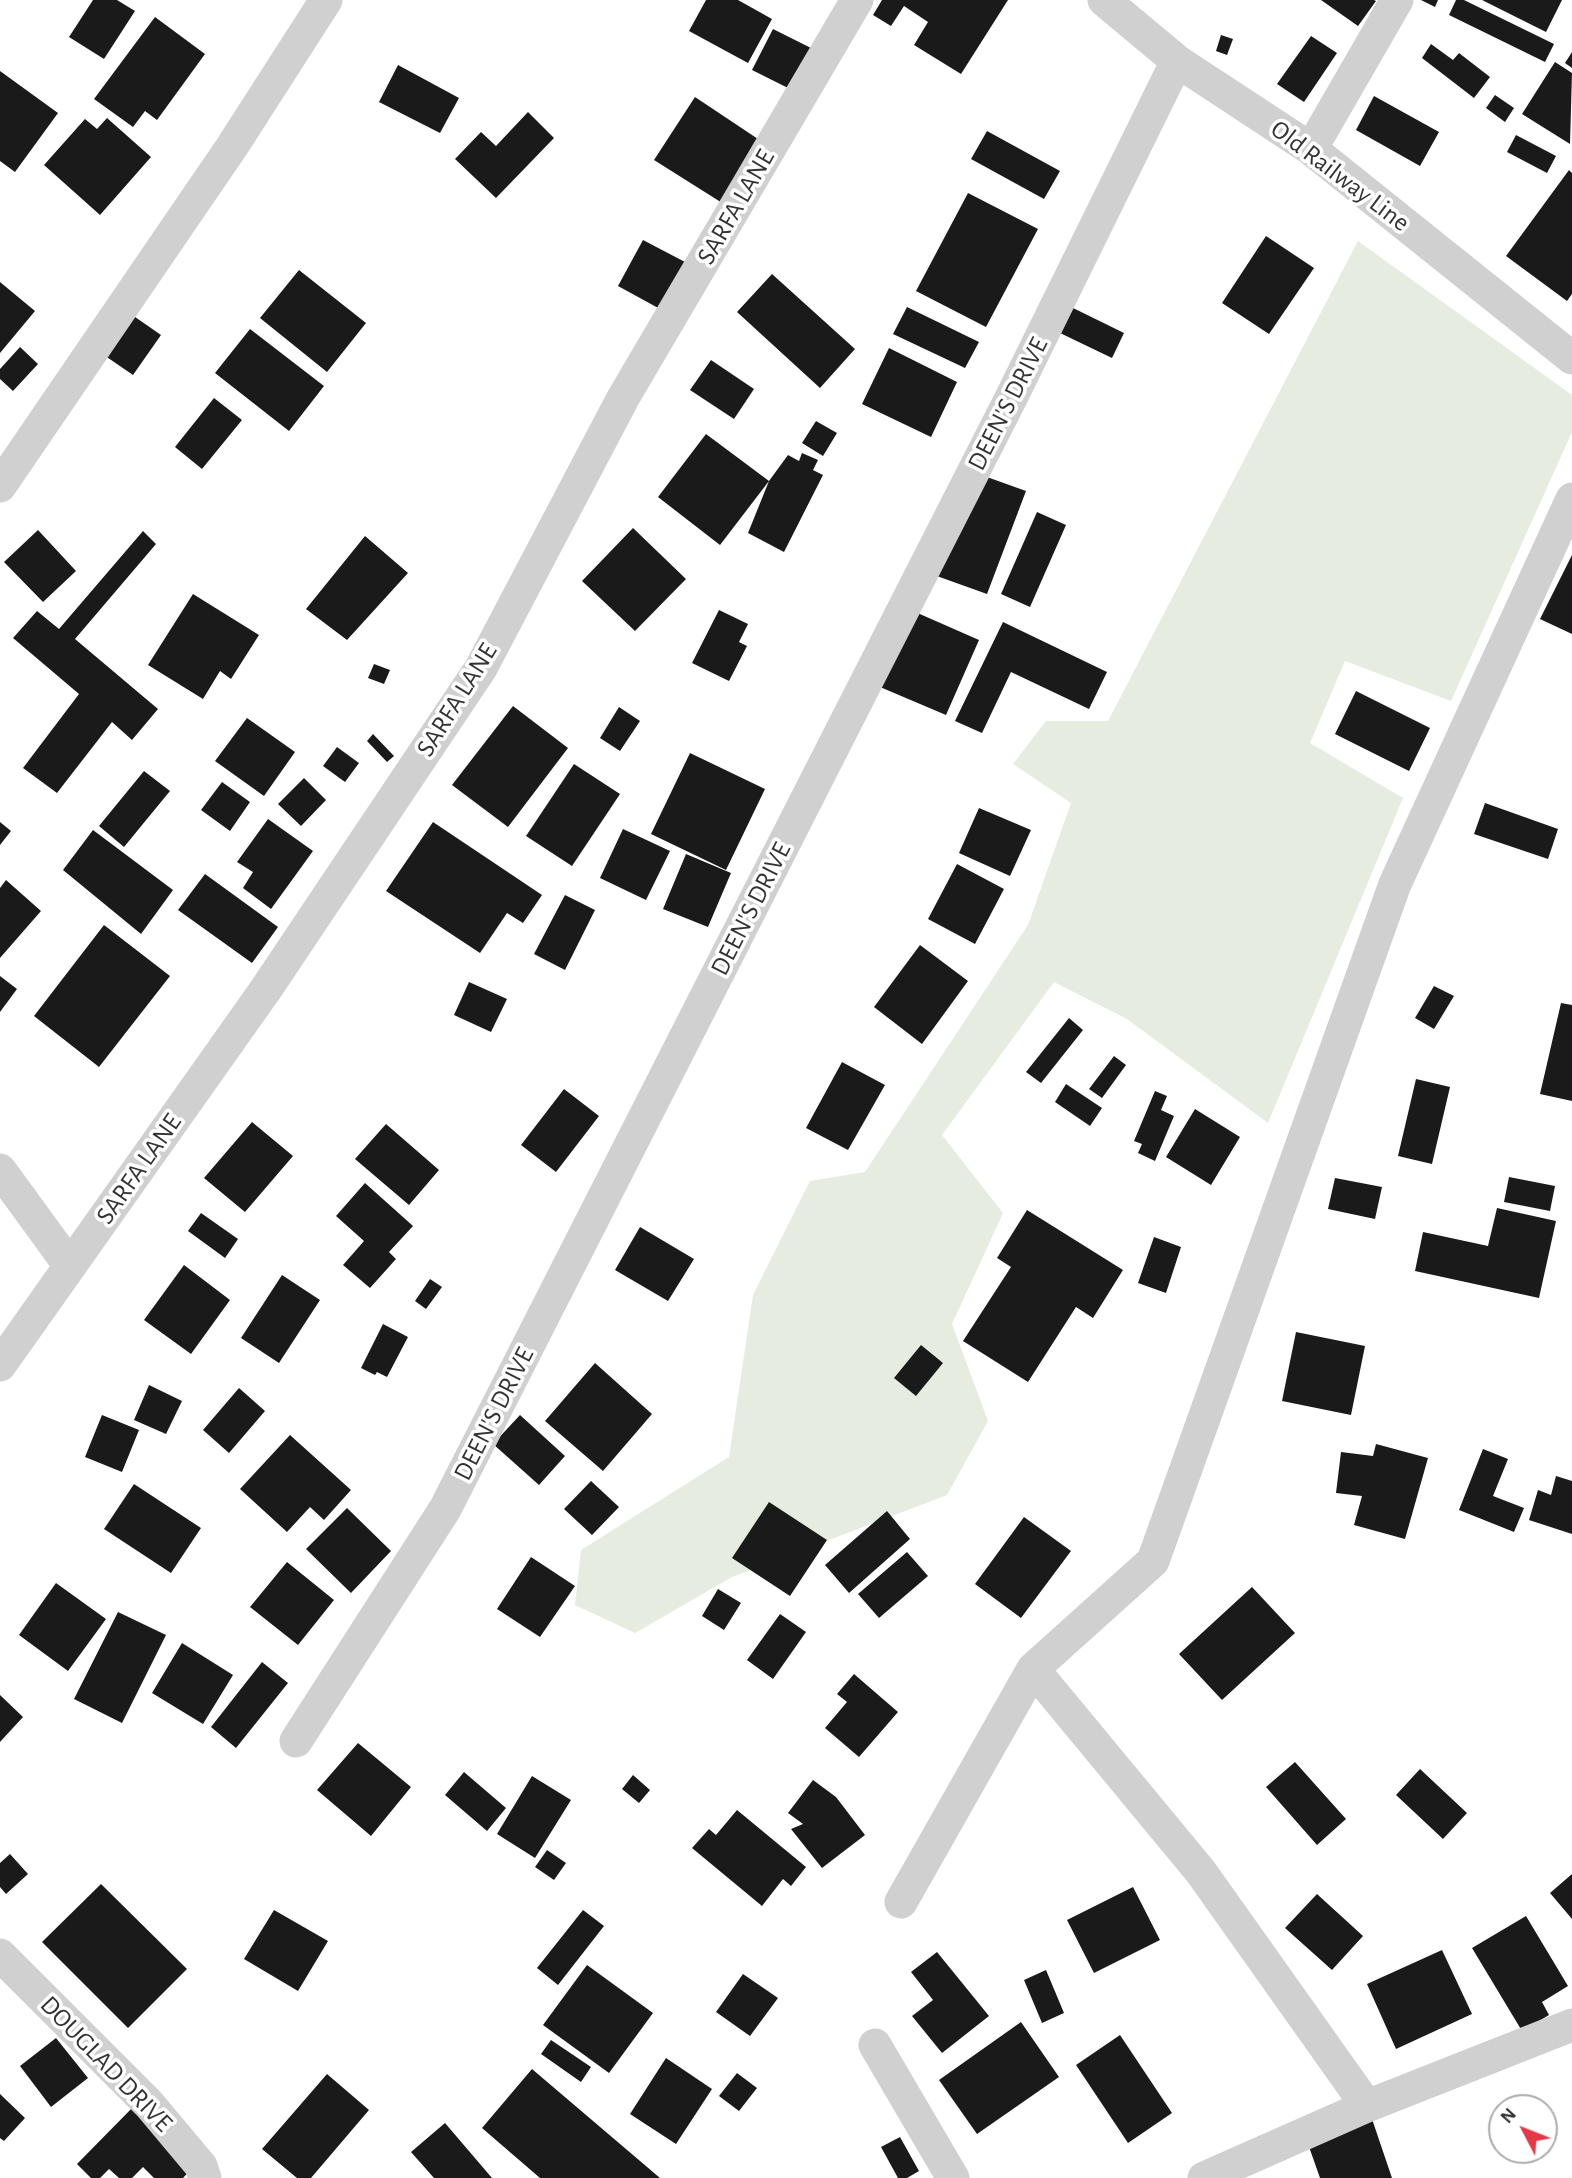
<!DOCTYPE html>
<html>
<head>
<meta charset="utf-8">
<style>
	body { margin:0 }
	#map { position:relative; width:1572px; height:2178px; overflow:hidden; background:#fff; font-family:"Alegreya Sans",sans-serif }
	canvas { display:block }
	.north { position:absolute; left:1488px; top:2094px; width:70px; height:70px; box-sizing:border-box; background:#fff; border:2px solid #adadad; border-radius:50%; rotate:312deg; font-size:19px; font-weight:700; line-height:28px; text-align:center; color:#333 }
	.north::after { content:''; display:block; margin:auto; width:24px; height:32px; background:#e63946; clip-path:polygon(50% 0,100% 100%,50% 72%,0 100%) }
</style>
</head>
<body>
<div id="map">
<canvas width="1572" height="2178"></canvas>
<div class="north">N</div>
</div>
<script>
const ctx = document.querySelector('canvas').getContext('2d');
ctx.lineJoin = 'round';
function fillPath(path, color) { ctx.fillStyle = color; ctx.fill(path, 'evenodd'); }
const shape = rows => new Path2D(rows.map(r => 'M' + r).join(''));
function trace(path, color, width, dash) { ctx.strokeStyle = color; ctx.lineWidth = width; ctx.lineCap = dash ? 'butt' : 'round'; ctx.setLineDash(dash || []); ctx.stroke(path); }
function drawText(font, color, halo, rows, align = 'center') {
  ctx.font = font + ' "Alegreya Sans",sans-serif'; ctx.lineWidth = 7; ctx.setLineDash([]); ctx.textBaseline = 'middle'; ctx.strokeStyle = halo; ctx.fillStyle = color; for (const [text, x, y, turn = 0] of rows) {
    ctx.save(); ctx.translate(x, y); ctx.rotate((+turn || 0) * Math.PI / 180); ctx.textAlign = isNaN(turn) ? turn : align; if (halo) ctx.strokeText(text, 0, 0); ctx.fillText(text, 0, 0); ctx.restore();
  }
}
fillPath(shape([
	[1358,241,1572,395,1572,432,1451,701,1345,661,1310,743,1403,798,1268,1123,1127,1019,1054,982,942,1135,1003,1213,952,1324,988,1421,947,1495,732,1577,635,1633,575,1605,581,1550,729,1457,753,1295,810,1181,865,1172,1028,925,1071,803,1013,764,1046,721,1108,721]
]), '#e6ecdf');
fillPath(shape([
	[93,0,117,0,135,11,104,59,69,37],
	[706,0,738,0,772,19,748,63,689,31],
	[882,0,1008,0,961,74,914,45,928,22,904,6,891,26,873,15],
	[1321,0,1374,0,1376,1,1358,26],
	[1421,0,1438,0,1435,7],
	[1456,0,1464,0,1554,44,1545,62,1449,15],
	[1482,0,1562,0,1546,32],
	[155,17,205,54,157,120,145,111,133,127,94,99],
	[773,29,811,48,790,89,752,70],
	[1221,35,1233,39,1227,55,1216,51],
	[1311,36,1337,53,1304,102,1277,84],
	[1431,44,1453,60,1459,53,1490,77,1474,98,1422,58],
	[1572,52,1572,68,1565,63],
	[1555,62,1572,73,1570,144,1522,114],
	[398,65,459,98,440,133,379,102],
	[0,71,58,113,15,172,0,161],
	[1495,95,1514,108,1505,122,1486,108],
	[1374,96,1439,132,1420,166,1356,130],
	[695,97,767,145,727,206,654,160],
	[528,112,554,138,496,198,455,159,481,132,496,146],
	[107,118,151,157,100,215,44,165,85,119,97,129],
	[987,131,1060,171,1044,199,971,159],
	[1516,135,1556,156,1547,173,1507,152],
	[1569,170,1572,173,1572,294,1567,301,1506,256],
	[968,193,1038,229,986,327,916,291],
	[1266,236,1314,268,1269,334,1222,303],
	[643,240,685,262,660,309,618,286],
	[299,270,366,323,327,372,260,318],
	[772,274,855,349,820,388,737,312],
	[0,282,35,311,0,353],
	[907,307,979,342,965,368,893,334],
	[1071,307,1124,333,1112,358,1060,333],
	[125,310,161,335,133,375,98,351],
	[250,329,324,386,289,431,215,373],
	[20,347,38,364,13,391,0,379,0,369],
	[889,348,957,382,931,437,862,404],
	[711,360,754,389,734,419,690,390],
	[214,398,242,420,202,469,175,447],
	[816,421,837,433,823,456,802,443],
	[706,434,769,481,720,545,658,497],
	[802,453,818,460,813,470,823,475,784,552,748,533,769,481,788,455,799,461],
	[973,472,1026,491,987,594,934,575],
	[1037,512,1066,525,1030,607,1001,594],
	[633,528,686,579,635,631,582,581],
	[38,530,76,571,43,602,4,562],
	[143,531,156,544,75,639,158,709,132,740,112,722,57,793,23,768,79,694,13,638,37,611,59,629],
	[365,536,408,573,347,640,306,609],
	[1572,555,1572,634,1540,619],
	[193,594,259,635,231,679,220,671,203,699,148,665],
	[719,610,748,624,739,642,747,646,729,681,692,663],
	[913,611,979,640,946,715,880,687],
	[1003,622,1107,672,1089,709,1011,672,982,733,955,721],
	[374,664,390,670,384,684,368,678],
	[1356,691,1430,728,1409,771,1335,734],
	[513,706,568,748,508,827,452,785],
	[619,707,640,721,620,751,600,738],
	[247,718,295,752,264,796,215,761],
	[373,734,394,756,387,762,367,741],
	[337,747,359,763,345,782,323,766],
	[690,753,765,789,726,870,651,834],
	[574,764,620,794,572,866,526,836],
	[144,771,170,791,124,847,99,826],
	[304,778,326,800,301,826,278,804],
	[222,782,250,802,230,831,201,810],
	[1485,803,1558,829,1548,859,1474,834],
	[979,808,1031,830,1010,876,959,853],
	[268,819,313,851,271,909,243,888,253,872,237,862],
	[0,822,11,831,0,845],
	[433,822,542,895,523,923,507,913,480,953,386,891],
	[623,829,670,851,646,900,600,878],
	[93,830,173,890,141,934,63,870],
	[686,854,731,873,708,927,663,909],
	[957,864,1004,889,975,944,928,919],
	[205,874,278,927,252,963,178,910],
	[6,880,41,911,0,958,0,888],
	[565,895,595,910,565,970,534,954],
	[104,925,170,976,99,1067,34,1016],
	[920,945,968,981,922,1044,874,1007],
	[0,976,17,989,0,1012],
	[469,982,507,999,491,1032,454,1015],
	[1434,986,1454,996,1434,1029,1415,1018],
	[1561,1003,1572,1005,1572,1101,1540,1094],
	[1069,1018,1083,1030,1041,1083,1026,1072],
	[1114,1056,1126,1065,1102,1098,1089,1089],
	[842,1062,885,1085,848,1150,806,1128],
	[1416,1079,1450,1087,1432,1164,1398,1156],
	[1066,1084,1102,1108,1090,1126,1055,1102],
	[564,1089,599,1116,556,1172,521,1145],
	[1155,1091,1167,1096,1161,1110,1174,1116,1155,1161,1138,1153,1142,1144,1134,1141],
	[1195,1109,1240,1137,1211,1185,1166,1157],
	[252,1122,293,1156,245,1212,204,1178],
	[386,1124,439,1170,409,1205,355,1159],
	[1509,1177,1555,1186,1550,1211,1504,1202],
	[1335,1178,1382,1187,1375,1219,1328,1209],
	[365,1183,413,1226,389,1252,396,1259,370,1288,343,1265,364,1241,336,1216],
	[1497,1208,1556,1221,1539,1298,1415,1271,1423,1232,1488,1246],
	[1027,1210,1123,1270,1093,1318,1076,1307,1028,1382,963,1341,1011,1267,997,1258],
	[201,1213,238,1239,225,1258,188,1231],
	[640,1227,694,1259,668,1301,615,1270],
	[1154,1237,1181,1247,1166,1293,1138,1283],
	[184,1265,230,1300,191,1354,144,1320],
	[282,1275,320,1300,279,1363,241,1338],
	[430,1279,442,1287,426,1309,415,1301],
	[383,1324,408,1337,387,1377,377,1372,375,1375,361,1368],
	[1296,1332,1365,1346,1351,1415,1282,1401],
	[921,1345,943,1363,916,1396,894,1378],
	[595,1363,652,1414,603,1471,545,1421],
	[149,1385,182,1401,166,1434,134,1420],
	[239,1388,265,1411,229,1453,203,1430],
	[102,1415,139,1430,122,1472,85,1457],
	[520,1415,565,1456,539,1485,493,1444],
	[290,1435,351,1490,324,1520,310,1507,287,1532,240,1489],
	[1376,1444,1428,1458,1405,1539,1354,1525,1362,1496,1336,1493,1341,1452,1373,1456],
	[1483,1449,1508,1459,1493,1496,1524,1508,1514,1532,1459,1510],
	[1556,1476,1572,1481,1572,1534,1529,1520,1538,1490,1551,1495],
	[591,1481,619,1507,592,1535,564,1509],
	[134,1484,201,1528,171,1573,104,1529],
	[769,1502,827,1540,790,1596,732,1558],
	[347,1508,391,1551,351,1593,306,1549],
	[887,1511,910,1539,849,1593,825,1565],
	[1024,1517,1071,1551,1021,1618,975,1584],
	[907,1552,928,1576,879,1618,858,1594],
	[531,1557,575,1586,540,1637,497,1609],
	[287,1562,334,1600,298,1645,250,1607],
	[56,1583,106,1619,68,1671,19,1635],
	[1252,1587,1295,1633,1222,1700,1179,1654],
	[718,1589,741,1603,724,1630,702,1616],
	[118,1612,166,1635,122,1723,74,1699],
	[780,1614,806,1632,773,1679,747,1660],
	[182,1643,233,1675,203,1724,152,1693],
	[262,1662,288,1683,236,1748,211,1727],
	[854,1674,898,1712,859,1757,825,1728,847,1702,837,1694],
	[0,1695,23,1717,0,1742],
	[358,1743,411,1787,371,1836,317,1790],
	[1295,1762,1346,1819,1317,1845,1266,1787],
	[1420,1769,1467,1813,1443,1839,1396,1795],
	[464,1772,506,1808,487,1831,445,1795],
	[633,1775,650,1790,639,1803,622,1789],
	[532,1776,571,1800,535,1858,497,1834],
	[813,1780,836,1797,865,1835,822,1868,791,1829,803,1824,788,1813],
	[737,1810,806,1867,791,1886,783,1879,762,1906,692,1848,709,1829,716,1835],
	[547,1850,566,1863,554,1880,535,1867],
	[10,1854,28,1874,6,1894,0,1887,0,1863],
	[1572,1874,1572,1919,1550,1893],
	[101,1884,187,1969,128,2028,42,1942],
	[1133,1887,1160,1940,1094,1973,1067,1920],
	[1317,1894,1363,1936,1332,1970,1285,1928],
	[274,1910,328,1941,298,1991,244,1959],
	[583,1910,604,1926,558,1985,537,1968],
	[1526,1916,1568,1986,1542,2002,1549,2015,1522,2031,1472,1948],
	[1442,1950,1472,2014,1396,2049,1367,1984],
	[937,1952,989,2016,942,2053,912,2016,933,2000,911,1972],
	[587,1965,653,2013,609,2073,543,2025],
	[1046,1970,1064,2013,1042,2023,1024,1980],
	[743,1974,778,1998,750,2036,716,2012],
	[1021,2022,1059,2077,977,2134,939,2080],
	[1120,2035,1172,2113,1128,2143,1076,2065],
	[56,2038,88,2078,51,2107,20,2066],
	[551,2040,591,2067,581,2082,541,2054],
	[666,2058,712,2089,676,2144,630,2114],
	[532,2069,660,2178,540,2178,482,2128],
	[737,2073,757,2088,739,2111,719,2096],
	[327,2074,369,2110,311,2178,297,2178,262,2149],
	[0,2094,25,2118,4,2141,0,2138],
	[135,2105,196,2164,183,2178,154,2178,143,2167,132,2178,119,2178,109,2169,100,2178,91,2178,77,2164],
	[1372,2119,1392,2178,1320,2178,1307,2141],
	[445,2123,492,2178,434,2178,411,2152],
	[900,2137,919,2171,907,2178,898,2178,881,2147]
]), '#1a1a1a');
trace(shape([
	[1104,0,1177,61,1311,149,1572,358],
	[1311,149,1397,0],
	[0,486,233,145,326,0],
	[0,1170,70,1266],
	[0,1365,266,989,481,668,623,398,857,0],
	[1033,1669,1201,1872,1367,2106],
	[296,1741,445,1509,1012,396,1177,61],
	[901,1902,1033,1669,1153,1561,1395,884,1572,499],
	[0,1955,149,2104,201,2166,205,2178],
	[875,2045,953,2178],
	[1204,2178,1367,2106,1572,2025]
]), '#d0d0d0', 33);
drawText('26px', '#333', '#fff', [
	["Old Railway Line",1340,176,37],
	["SARFA LANE",736,207,-60],
	["DEEN'S DRIVE",1008,404,-63],
	["SARFA LANE",457,700,-58],
	["DEEN'S DRIVE",751,909,-63],
	["SARFA LANE",139,1169,-55],
	["DEEN'S DRIVE",494,1414,-63],
	["DOUGLAD DRIVE",106,2064,46]
]);
</script>
</body>
</html>
